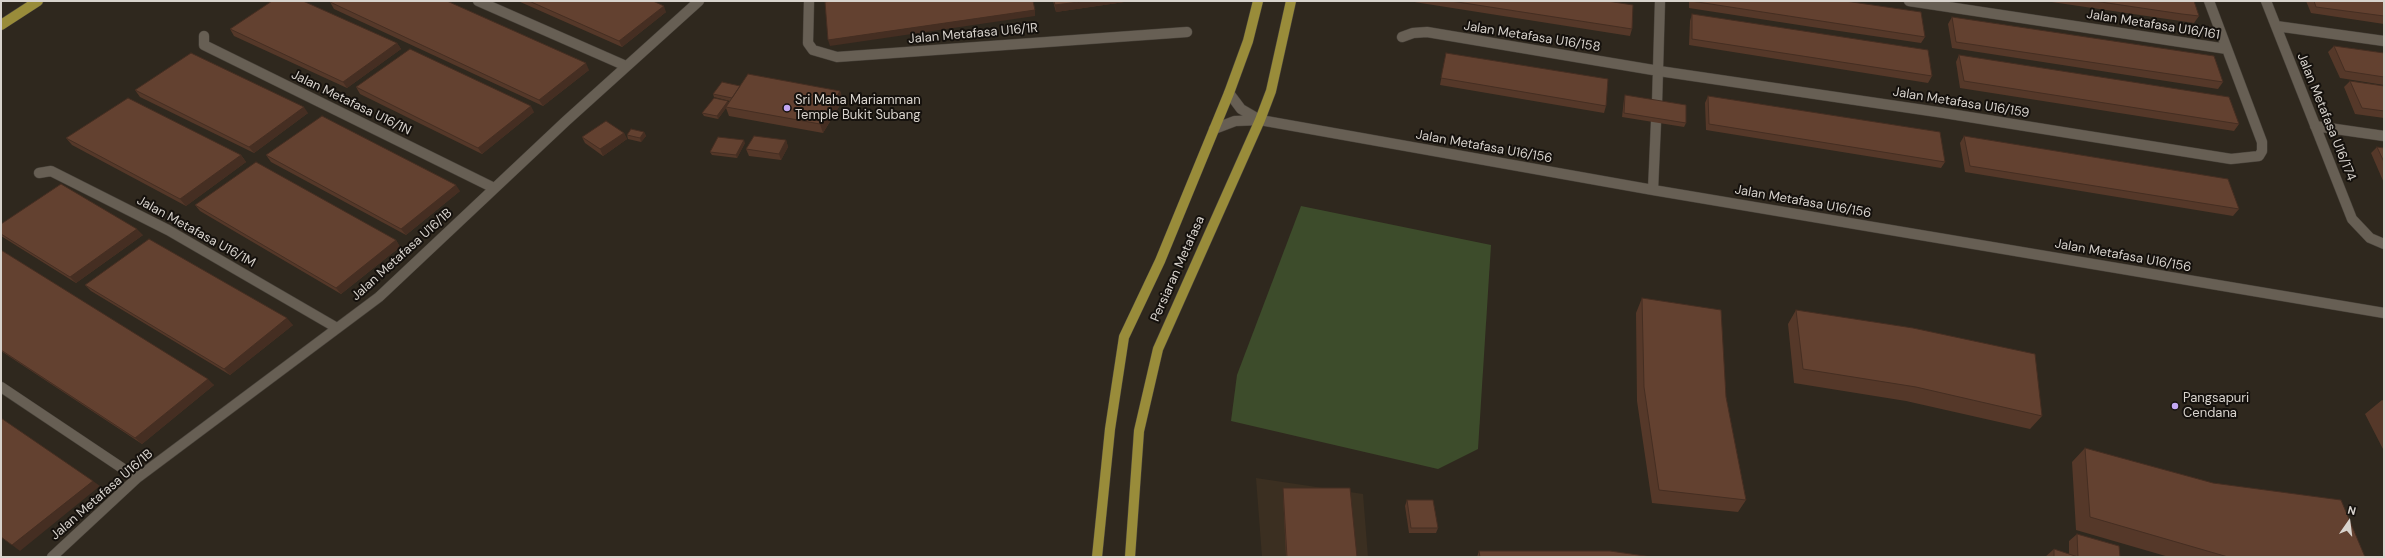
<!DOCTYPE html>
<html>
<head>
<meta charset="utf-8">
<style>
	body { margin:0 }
	#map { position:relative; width:2385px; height:558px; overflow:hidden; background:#2f281e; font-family:"DM Sans",sans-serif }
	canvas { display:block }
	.frame { position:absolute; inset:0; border:2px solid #d8d3cd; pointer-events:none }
	.north { position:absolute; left:2329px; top:502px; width:40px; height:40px; -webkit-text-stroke:3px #15110d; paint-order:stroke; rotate:14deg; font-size:11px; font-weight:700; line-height:16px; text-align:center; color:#d8d3cd }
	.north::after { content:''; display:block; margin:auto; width:14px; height:18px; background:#d8d3cd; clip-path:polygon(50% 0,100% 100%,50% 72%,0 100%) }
</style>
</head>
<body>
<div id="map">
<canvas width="2385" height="558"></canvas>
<div class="frame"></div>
<div class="north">N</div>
</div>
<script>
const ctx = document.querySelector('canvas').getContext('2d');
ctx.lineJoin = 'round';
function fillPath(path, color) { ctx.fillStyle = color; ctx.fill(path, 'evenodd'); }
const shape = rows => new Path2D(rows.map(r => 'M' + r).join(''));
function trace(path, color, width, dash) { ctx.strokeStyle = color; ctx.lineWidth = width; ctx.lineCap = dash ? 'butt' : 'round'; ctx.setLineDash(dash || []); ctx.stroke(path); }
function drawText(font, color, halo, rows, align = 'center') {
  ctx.font = font + ' "DM Sans",sans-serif'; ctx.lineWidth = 4; ctx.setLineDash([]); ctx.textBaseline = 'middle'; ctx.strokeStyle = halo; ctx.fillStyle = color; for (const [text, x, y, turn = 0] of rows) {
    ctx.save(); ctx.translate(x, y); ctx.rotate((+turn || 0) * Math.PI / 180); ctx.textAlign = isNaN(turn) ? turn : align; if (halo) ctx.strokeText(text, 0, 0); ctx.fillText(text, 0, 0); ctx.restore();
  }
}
fillPath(shape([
	[1256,478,1363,494,1368,557,1262,557]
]), '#3b2f21');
fillPath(shape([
	[1301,206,1491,245,1478,449,1438,469,1231,421,1237,375]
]), '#3d4c2b');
const minor = shape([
	[478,1,626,66],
	[809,1,808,43,813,50,837,57,1187,32],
	[1909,1,2227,49],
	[2266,1,2352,219,2370,238,2384,244],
	[2276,26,2384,41],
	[204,36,204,45,494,188],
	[1402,37,1413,33,1427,32,1659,71,1944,113,2231,159,2259,156,2262,151,2262,142,2209,1],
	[1229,93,1241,109,1260,120,1653,190,2384,313],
	[1657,104,1660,1],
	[2315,126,2384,136],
	[1214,129,1235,121,1260,120],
	[39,173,51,171,168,230,337,328],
	[1653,190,1656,122],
	[1,387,137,478],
	[52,557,137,478,379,297,566,121,699,1]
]);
const major = shape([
	[1,25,38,1],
	[1097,557,1110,429,1124,337,1160,261,1229,93,1248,41,1258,1],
	[1130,557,1139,431,1158,349,1260,120,1271,91,1291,1]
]);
trace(minor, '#49433b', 11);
trace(major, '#49433b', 11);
trace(minor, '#675f54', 10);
trace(major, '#998c3a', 10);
fillPath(shape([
	[518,1,653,1,666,12,622,47],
	[1053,1,1131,1,1056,12],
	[1408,1,1607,1,1632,29,1630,36],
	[1689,1,1845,1,1925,37,1921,43,1812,27,1689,8],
	[2045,1,2194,1,2199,16,2194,23],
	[2306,1,2384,1,2384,24,2311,13],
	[330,2,589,70,543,106,334,9],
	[1692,14,1932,76,1928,83,1689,45,1690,21],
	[1952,17,2223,82,2218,89,1952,48,1948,24],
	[230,29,397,43,401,49,347,88,234,36],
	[2334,46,2384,53,2384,85,2340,78,2328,52],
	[1446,53,1606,106,1604,113,1440,85],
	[1959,55,2239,124,2234,131,1960,88,1956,62],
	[2350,81,2384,86,2384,118,2355,114,2344,87],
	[740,86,840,91,843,100,823,133,729,116,726,108,718,119,704,116,702,113,729,102,730,101,714,97,713,94],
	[356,87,534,112,482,154,360,94],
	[135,90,308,113,254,153,140,97],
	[1625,95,1686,123,1684,127,1622,117,1624,99],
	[1708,96,1945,162,1941,168,1706,130,1705,103],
	[644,132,646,136,641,142,628,139,627,135],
	[624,133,627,139,603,156,585,143,582,137],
	[1964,136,2239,209,2233,216,1965,172,1960,143],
	[66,138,241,155,246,162,186,206,72,145],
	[786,140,788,147,781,160,749,156,746,149],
	[745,143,737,158,712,155,710,152],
	[2377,147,2384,148,2384,183,2371,153],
	[266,155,460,191,406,235,271,162],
	[195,205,396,240,400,247,341,294,200,211],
	[1,224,143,235,76,283,1,236],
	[1,250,214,385,142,444,1,351],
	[85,285,293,325,230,375,91,291],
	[1642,298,1726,397,1746,500,1738,512,1652,503,1637,401,1636,313],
	[1796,310,2042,416,2030,429,1906,401,1794,383,1788,324],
	[2382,400,2384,401,2384,451,2365,414],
	[2085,448,2365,557,2169,557,2076,530,2072,462],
	[1283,488,1357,557,1286,557,1283,494],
	[1407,500,1438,528,1436,533,1409,533,1405,506],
	[2077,534,2120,557,2045,557,2054,549,2069,554,2069,541],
	[1479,551,1652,557,1477,557]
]), '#553829');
fillPath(shape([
	[1086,1,1131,1,1056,12,1055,5],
	[664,6,666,12,622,47,619,41],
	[1035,10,1035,16,830,46,828,40],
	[397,43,401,49,347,88,343,82],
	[586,63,589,70,543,106,539,100],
	[840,91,843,100,823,133,820,124],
	[728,101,729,104,726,107,726,108,718,119,717,116],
	[531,106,534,112,482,154,478,148],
	[304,107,308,113,254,153,249,147],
	[644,132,646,136,641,142,640,138],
	[624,133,627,139,603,156,600,149],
	[744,140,745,143,737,158,736,155],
	[786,140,788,147,781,160,779,154],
	[241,155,246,162,186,206,180,199],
	[456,185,460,191,406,235,401,229],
	[137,229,143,235,76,283,70,277],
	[396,240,400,247,341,294,336,288],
	[287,318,293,325,230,375,224,369],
	[208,379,214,385,142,444,135,438],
	[93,481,100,486,20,551,12,545]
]), '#452e22');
const building = shape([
	[272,1,303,1,397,43,343,82,230,29,272,1],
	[332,1,447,1,586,63,539,100,330,2,332,1],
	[529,1,653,1,664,6,619,41,529,1],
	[831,1,1033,1,1035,10,828,40,825,2,831,1],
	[1054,1,1086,1,1055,5,1054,1],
	[1451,1,1607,1,1633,5,1632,29,1451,1],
	[1691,1,1845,1,1921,12,1925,37,1691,1],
	[2094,1,2194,1,2199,16,2182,14,2094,1],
	[2314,1,2384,1,2384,16,2316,7,2314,1],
	[1692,14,1928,50,1932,76,1692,39,1692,14],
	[1952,17,2214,56,2223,82,1956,42,1952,17],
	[2334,46,2384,53,2384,77,2345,71,2334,46],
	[410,49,531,106,478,148,356,87,410,49],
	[191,53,304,107,249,147,135,90,191,53],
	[1446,53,1608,79,1606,106,1441,78,1446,53],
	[1959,55,2229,97,2239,124,1964,81,1959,55],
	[748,74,840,91,820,124,726,107,748,74],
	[2350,81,2384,86,2384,111,2362,108,2350,81],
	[722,82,740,86,732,98,713,94,722,82],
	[1625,95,1686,105,1686,123,1624,113,1625,95],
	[1708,96,1940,132,1945,162,1709,124,1708,96],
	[128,98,241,155,180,199,66,138,128,98],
	[714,98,728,101,717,116,702,113,714,98],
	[322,116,456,185,401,229,266,155,322,116],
	[606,121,624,133,600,149,582,137,606,121],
	[631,129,644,132,640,138,627,135,631,129],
	[754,136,786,140,779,154,746,149,754,136],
	[1964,136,2228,179,2239,209,1970,166,1964,136],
	[718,137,744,140,736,155,710,152,718,137],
	[2377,147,2384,148,2384,162,2377,147],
	[256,162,396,240,336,288,195,205,256,162],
	[61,184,137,229,70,277,1,234,1,224,61,184],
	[149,239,287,318,224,369,85,285,149,239],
	[1,250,208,379,135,438,1,350,1,250],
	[1642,298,1721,310,1726,397,1746,500,1659,490,1644,387,1642,298],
	[1796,310,1913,328,2035,354,2042,416,1916,387,1803,369,1796,310],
	[1,418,93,481,12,545,1,537,1,418],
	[2085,448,2213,483,2341,500,2365,557,2228,557,2090,517,2085,448],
	[1283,488,1350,488,1357,557,1287,557,1283,488],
	[1407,500,1433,500,1438,528,1411,528,1407,500],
	[2077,534,2119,546,2120,557,2054,557,2054,549,2078,557,2077,534],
	[1479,551,1610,551,1652,557,1480,557,1479,551]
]);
fillPath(building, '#634130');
trace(building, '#452e22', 1);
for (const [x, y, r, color] of [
	[787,108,4,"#c2a7f2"],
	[2175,406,4,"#c2a7f2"]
]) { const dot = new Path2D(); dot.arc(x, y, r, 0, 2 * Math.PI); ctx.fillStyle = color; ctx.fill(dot); trace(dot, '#15110d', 1.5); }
drawText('13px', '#d8d3cd', '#15110d', [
	["Jalan Metafasa U16/161",2153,25,9],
	["Jalan Metafasa U16/1R",973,34,-5],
	["Jalan Metafasa U16/158",1532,37,9],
	["Jalan Metafasa U16/1N",351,103,26],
	["Jalan Metafasa U16/159",1961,103,9],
	["Jalan Metafasa U16/174",2326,117,68],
	["Jalan Metafasa U16/156",1484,147,10],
	["Jalan Metafasa U16/156",1803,202,10],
	["Jalan Metafasa U16/1M",196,232,29],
	["Jalan Metafasa U16/1B",402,255,-42],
	["Jalan Metafasa U16/156",2123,256,10],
	["Persiaran Metafasa",1178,269,-66],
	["Jalan Metafasa U16/1B",102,495,-41]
]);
drawText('13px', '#d8d3cd', '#15110d', [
	["Sri Maha Mariamman",795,101],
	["Temple Bukit Subang",795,116],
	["Pangsapuri",2183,399],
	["Cendana",2183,414]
], 'left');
</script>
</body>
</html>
